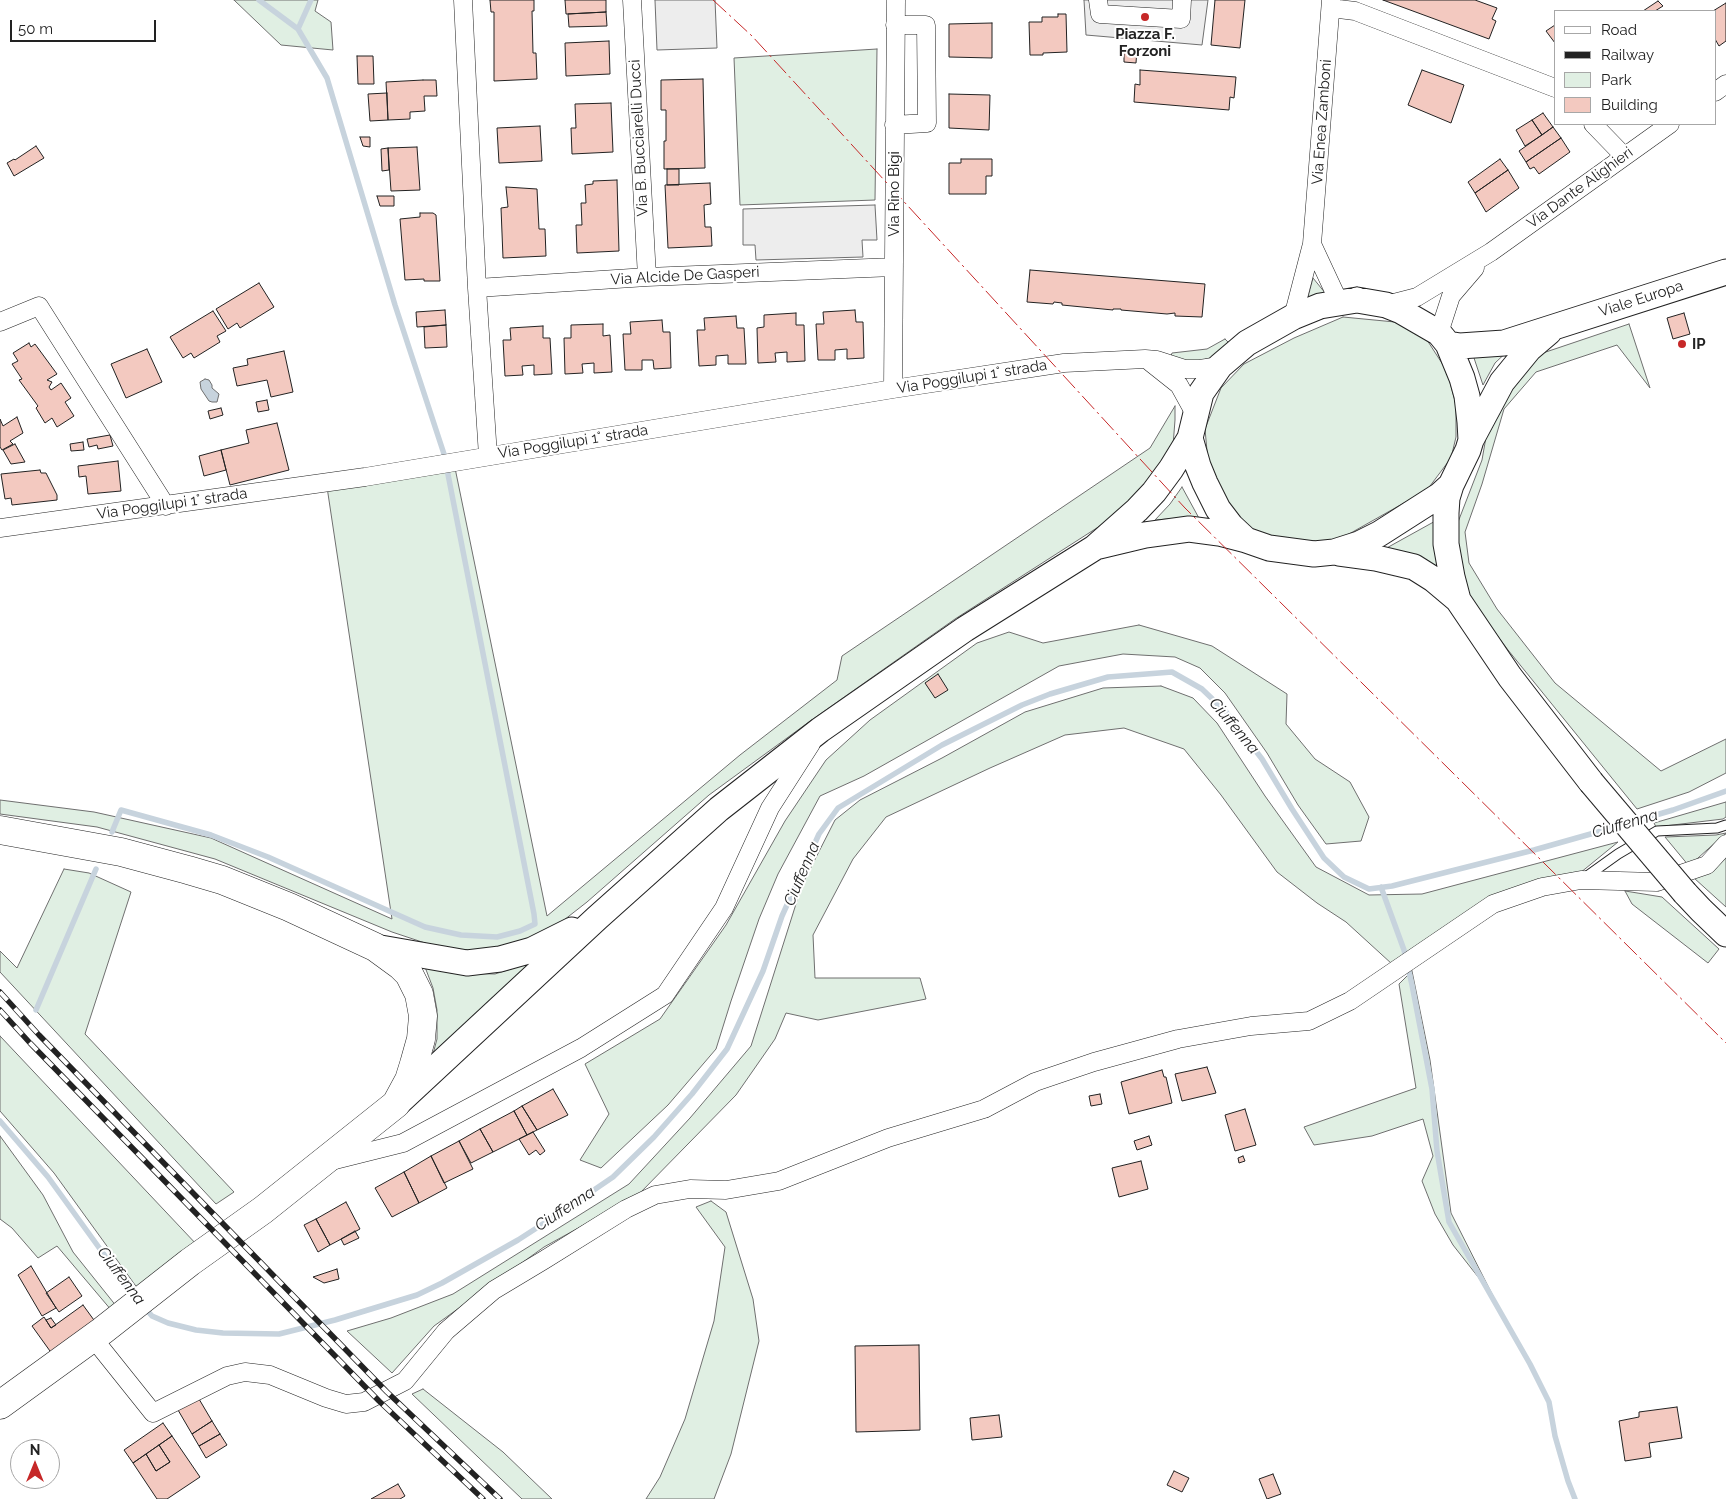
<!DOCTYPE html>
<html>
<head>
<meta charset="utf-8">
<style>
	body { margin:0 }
	#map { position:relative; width:1726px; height:1499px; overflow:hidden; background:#fff; font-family:Raleway,sans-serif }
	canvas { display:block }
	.legend { position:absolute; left:1554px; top:10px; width:162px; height:115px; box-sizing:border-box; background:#fff; border:1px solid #a7a7a7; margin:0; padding:6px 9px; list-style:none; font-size:15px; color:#222 }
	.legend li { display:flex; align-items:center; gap:10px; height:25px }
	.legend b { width:25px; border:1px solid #a7a7a7 }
	.north { position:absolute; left:10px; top:1439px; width:50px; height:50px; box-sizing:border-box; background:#fff; border:1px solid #a7a7a7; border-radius:50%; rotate:0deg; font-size:14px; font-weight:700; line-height:20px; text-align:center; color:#222 }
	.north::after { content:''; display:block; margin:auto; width:18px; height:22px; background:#c62828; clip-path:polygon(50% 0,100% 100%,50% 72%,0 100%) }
	.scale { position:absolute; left:10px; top:20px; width:146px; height:22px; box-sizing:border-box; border:2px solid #222; border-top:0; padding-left:6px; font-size:15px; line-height:18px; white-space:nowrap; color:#222; -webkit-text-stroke:4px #fff; paint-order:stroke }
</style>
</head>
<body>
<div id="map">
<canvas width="1726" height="1499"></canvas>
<ul class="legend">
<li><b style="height:6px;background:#fff"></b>Road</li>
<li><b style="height:6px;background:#222"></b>Railway</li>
<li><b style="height:14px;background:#e0efe3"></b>Park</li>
<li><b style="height:14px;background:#f3c9c0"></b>Building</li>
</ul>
<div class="north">N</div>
<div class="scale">50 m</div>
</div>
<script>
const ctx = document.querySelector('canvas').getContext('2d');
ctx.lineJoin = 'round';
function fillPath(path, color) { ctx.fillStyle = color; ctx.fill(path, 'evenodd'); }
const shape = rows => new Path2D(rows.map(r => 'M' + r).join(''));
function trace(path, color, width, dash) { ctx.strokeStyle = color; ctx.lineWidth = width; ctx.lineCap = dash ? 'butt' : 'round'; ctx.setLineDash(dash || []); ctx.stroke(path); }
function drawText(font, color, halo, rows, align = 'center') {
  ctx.font = font + ' Raleway,sans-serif'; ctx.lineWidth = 4; ctx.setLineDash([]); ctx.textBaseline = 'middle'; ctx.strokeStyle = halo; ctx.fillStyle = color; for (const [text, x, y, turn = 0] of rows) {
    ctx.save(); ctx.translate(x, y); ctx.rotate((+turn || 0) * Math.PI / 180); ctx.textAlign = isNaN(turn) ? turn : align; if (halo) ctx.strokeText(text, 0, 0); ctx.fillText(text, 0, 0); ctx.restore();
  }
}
const green = shape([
	[234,0,318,0,315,11,331,22,333,50,281,45,234,0],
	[877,49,875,200,740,205,734,58,877,49],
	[1313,278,1326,294,1307,301,1313,278],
	[1343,317,1395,322,1427,340,1447,371,1456,405,1456,437,1451,458,1427,490,1333,543,1306,544,1267,536,1241,523,1223,501,1208,462,1205,429,1221,388,1244,364,1294,338,1343,317],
	[1629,324,1650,388,1617,345,1536,372,1504,409,1482,484,1465,532,1469,563,1497,609,1555,683,1661,771,1726,739,1726,773,1689,792,1637,809,1508,650,1462,588,1453,535,1482,460,1489,420,1531,357,1629,324],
	[1225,339,1229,343,1213,357,1196,362,1181,361,1171,356,1172,353,1207,349,1225,339],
	[1512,347,1495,363,1483,385,1473,355,1512,347],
	[1175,406,1175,420,1173,446,1165,468,1117,515,955,619,813,719,709,795,587,902,555,927,525,942,485,952,437,947,392,932,215,859,97,827,0,814,0,800,94,812,211,838,392,919,327,487,455,468,547,916,740,755,837,680,842,656,1150,448,1175,406],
	[1182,487,1200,520,1180,518,1155,520,1170,504,1182,487],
	[1439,519,1440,576,1383,550,1439,519],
	[1139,625,1212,646,1287,694,1286,724,1315,759,1350,782,1369,817,1361,841,1326,844,1298,805,1267,753,1225,693,1200,668,1175,657,1123,654,1059,666,864,776,820,796,778,874,759,919,731,1001,716,1049,668,1105,601,1168,580,1160,609,1114,585,1064,660,1019,726,925,785,821,826,760,870,720,977,643,1009,632,1043,643,1139,625],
	[1161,686,1193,698,1217,723,1265,796,1316,867,1369,895,1422,894,1618,842,1580,873,1523,887,1392,964,1346,922,1317,903,1277,872,1221,795,1184,749,1124,728,1065,735,990,768,886,817,853,859,813,935,815,978,920,978,926,999,818,1020,786,1013,775,1039,736,1095,638,1195,544,1247,434,1326,392,1373,347,1331,391,1318,453,1294,629,1184,690,1118,751,1046,802,885,835,820,860,800,942,758,1025,712,1103,688,1161,686],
	[1726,802,1726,817,1723,819,1656,827,1654,823,1726,802],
	[1726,833,1689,866,1665,837,1716,835,1726,833],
	[1726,851,1726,907,1694,878,1726,851],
	[64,869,89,873,131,892,85,1034,234,1192,216,1204,0,972,0,951,17,968,64,869],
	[1625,891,1662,897,1719,949,1708,963,1632,904,1625,891],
	[542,959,430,1065,437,1039,437,1010,433,988,425,967,452,973,495,974,542,959],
	[1412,971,1430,1060,1451,1213,1493,1296,1453,1245,1435,1214,1422,1181,1433,1156,1423,1119,1372,1136,1314,1145,1304,1127,1416,1088,1399,984,1412,971],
	[0,1036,198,1246,138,1289,54,1173,0,1111,0,1036],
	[0,1136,43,1195,73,1252,117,1307,112,1311,57,1246,38,1258,12,1228,0,1219,0,1136],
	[711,1201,726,1212,753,1299,759,1341,731,1454,714,1499,646,1499,660,1477,685,1419,714,1321,725,1247,696,1207,711,1201],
	[423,1389,503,1452,552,1499,522,1499,412,1394,423,1389]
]);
fillPath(green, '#e0efe3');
trace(green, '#6f6f6f', 1);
const parking = shape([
	[655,0,715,0,717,48,657,50,655,0],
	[1084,0,1208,0,1202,45,1086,35,1084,0],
	[875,205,877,240,862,240,863,257,756,260,755,245,743,245,743,209,875,205]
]);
fillPath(parking, '#ededed');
trace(parking, '#6f6f6f', 1);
const water = shape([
	[205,379,209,380,212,385,212,388,219,394,217,402,212,402,209,401,201,389,200,382,205,379]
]);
fillPath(water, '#c7d3dd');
trace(water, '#6f6f6f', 1);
trace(shape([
	[298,29,311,0],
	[1632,822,1673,810,1726,791],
	[112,832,121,810,211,835,268,857,425,927,461,935,497,937,520,931,535,924,534,914,444,454,395,305,327,78,298,29,259,0],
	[1381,887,1404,950,1412,985,1432,1089,1437,1151,1449,1222,1530,1364,1549,1402,1555,1436,1568,1481,1575,1499],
	[36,1010,96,869],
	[0,1121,48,1177,134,1296],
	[143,1306,152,1316,168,1323,196,1330,223,1333,279,1334,335,1320,417,1295,442,1283,518,1240,566,1209,613,1177,654,1137,692,1094,727,1049,763,971,782,916,819,834,838,808,942,745,1022,705,1050,694,1108,677,1172,672,1202,689,1226,712,1262,759,1292,809,1324,858,1344,877,1369,889,1392,886,1534,850,1619,826]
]), '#c7d3dd', 5.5);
const building = shape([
	[490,0,534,0,534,11,532,11,533,53,536,53,537,79,494,81,494,12,491,12,490,0],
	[565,0,606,0,606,12,566,14,565,0],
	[1215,0,1245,0,1240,48,1211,45,1215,0],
	[1383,0,1475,0,1497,8,1492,19,1496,21,1489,39,1383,0],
	[1658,1,1663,6,1655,11,1643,11,1658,1],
	[1726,3,1726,41,1719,46,1715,39,1715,11,1713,11,1726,3],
	[606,12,607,26,569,27,568,14,606,12],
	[1058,14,1066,14,1067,52,1043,53,1043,55,1030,55,1029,22,1042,22,1042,17,1058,17,1058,14],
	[992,23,992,58,949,57,949,24,992,23],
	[1555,25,1555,43,1546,31,1555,25],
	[609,41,610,74,566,76,565,43,609,41],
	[1124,48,1137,49,1136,63,1124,62,1124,48],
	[357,56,373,56,374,84,358,84,357,56],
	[1140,70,1236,77,1234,98,1230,97,1229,110,1134,102,1135,84,1140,85,1140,70],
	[1422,70,1464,85,1451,123,1408,105,1422,70],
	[703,79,705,168,664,169,664,141,666,141,666,110,661,110,661,80,703,79],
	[423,80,436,80,437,96,424,96,425,111,410,112,410,119,388,120,386,82,423,80],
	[387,93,388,120,370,121,368,94,387,93],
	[949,94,990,95,989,130,949,128,949,94],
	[611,103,613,152,572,154,571,128,576,128,575,104,611,103],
	[1543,113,1553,127,1542,135,1532,120,1543,113],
	[1532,120,1542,135,1525,146,1516,130,1532,120],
	[540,126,542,161,499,163,497,128,540,126],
	[1553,127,1561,138,1526,162,1519,151,1553,127],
	[360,137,370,137,370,147,363,146,360,137],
	[1561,138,1570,152,1539,174,1534,167,1530,169,1526,162,1561,138],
	[36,146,44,158,14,176,7,163,14,159,15,160,36,146],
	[417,147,420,190,391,191,388,148,417,147],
	[388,148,389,170,382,171,381,149,388,148],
	[961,159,992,159,992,176,986,176,986,194,949,194,949,163,961,163,961,159],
	[1500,159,1508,170,1475,193,1468,182,1500,159],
	[667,169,679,169,679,185,667,185,667,169],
	[1508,170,1519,188,1486,212,1475,193,1508,170],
	[617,180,619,251,577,253,576,225,582,225,581,203,586,203,585,185,593,184,593,181,617,180],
	[710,183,711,204,704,205,705,227,711,227,712,246,668,248,665,185,710,183],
	[506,187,537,189,539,229,545,229,546,256,503,258,501,208,508,207,506,187],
	[377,196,394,196,394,206,380,206,377,196],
	[420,213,433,213,436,215,440,281,424,281,424,279,405,280,400,219,420,217,420,213],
	[1030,270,1205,284,1202,317,1175,316,1175,313,1167,314,1121,310,1121,309,1113,309,1113,310,1062,305,1062,303,1054,302,1053,304,1027,302,1030,270],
	[259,283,274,307,240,328,237,323,228,329,216,309,259,283],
	[445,310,446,325,417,327,416,312,445,310],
	[855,310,856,322,863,322,864,358,847,359,847,349,835,350,835,360,818,360,816,324,824,324,823,312,855,310],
	[213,311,226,331,217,336,220,342,194,358,191,353,183,358,170,337,213,311],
	[796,313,796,325,804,325,805,361,787,362,787,352,775,353,776,362,758,363,757,328,764,327,764,315,796,313],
	[1684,313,1690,334,1673,339,1667,318,1684,313],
	[736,316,737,328,744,328,746,364,728,364,728,355,716,356,716,365,699,366,697,330,705,330,704,318,736,316],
	[662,320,663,332,670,332,671,368,654,369,653,360,642,360,642,370,625,370,623,334,631,334,630,322,662,320],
	[603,324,603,336,610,335,612,372,594,373,594,363,582,364,583,373,565,374,564,338,571,338,571,325,603,324],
	[446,325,447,347,425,348,424,327,446,325],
	[543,326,543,338,550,338,552,374,534,375,534,365,522,366,523,375,505,376,503,340,511,340,510,328,543,326],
	[29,343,31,347,35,344,57,374,47,380,52,382,49,387,51,390,61,383,71,398,65,402,74,416,57,427,52,418,45,423,36,408,38,406,19,380,22,379,12,364,18,361,13,353,29,343],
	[147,349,162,382,126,398,111,364,147,349],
	[284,351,293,392,271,397,267,380,237,386,233,368,248,365,247,359,284,351],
	[267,400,269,410,258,412,256,402,267,400],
	[221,408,223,415,210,419,208,411,221,408],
	[17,417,23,433,10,441,13,444,2,450,0,447,0,419,3,426,17,417],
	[277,423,289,470,230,485,221,450,249,443,246,430,277,423],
	[110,435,113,446,98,449,97,445,89,447,87,439,110,435],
	[83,442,84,450,71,451,70,444,83,442],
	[15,444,25,462,11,464,3,450,15,444],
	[221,450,226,470,204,476,199,456,221,450],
	[118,461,121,491,88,494,86,476,79,477,78,466,118,461],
	[40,470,41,473,46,473,57,495,57,500,12,505,11,498,5,499,1,474,40,470],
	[938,674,948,690,935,698,925,683,938,674],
	[1207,1067,1216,1093,1182,1101,1175,1074,1207,1067],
	[1162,1070,1164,1077,1166,1077,1172,1103,1129,1114,1121,1082,1162,1070],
	[553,1089,568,1115,537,1130,522,1106,553,1089],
	[1100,1094,1102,1104,1091,1106,1089,1096,1100,1094],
	[522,1106,537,1130,527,1135,514,1111,522,1106],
	[1245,1109,1256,1145,1235,1151,1225,1115,1245,1109],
	[514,1111,527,1135,493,1152,480,1129,514,1111],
	[480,1129,493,1152,471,1163,459,1141,480,1129],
	[533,1132,545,1151,540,1155,536,1150,529,1155,519,1139,533,1132],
	[1149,1136,1152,1145,1137,1150,1134,1141,1149,1136],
	[459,1141,473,1169,444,1183,431,1156,459,1141],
	[431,1156,447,1188,419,1203,404,1172,431,1156],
	[1243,1156,1245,1161,1239,1163,1238,1158,1243,1156],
	[1141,1161,1148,1189,1119,1197,1112,1168,1141,1161],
	[404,1172,419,1203,392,1217,375,1188,404,1172],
	[346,1202,360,1229,330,1245,316,1219,346,1202],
	[316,1219,330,1245,318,1252,304,1225,316,1219],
	[355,1231,359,1238,344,1245,341,1239,355,1231],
	[31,1266,56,1308,42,1316,18,1275,31,1266],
	[337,1269,339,1279,324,1283,313,1277,337,1269],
	[69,1277,82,1296,59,1312,46,1293,69,1277],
	[83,1305,99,1327,55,1358,32,1326,44,1317,51,1328,83,1305],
	[51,1318,56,1325,51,1328,46,1320,51,1318],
	[919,1345,920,1430,856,1432,855,1346,919,1345],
	[199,1399,212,1421,192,1434,178,1410,199,1399],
	[1677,1407,1682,1438,1649,1443,1651,1457,1625,1461,1619,1421,1639,1417,1639,1412,1677,1407],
	[999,1415,1002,1437,972,1440,970,1418,999,1415],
	[212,1421,220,1434,199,1446,192,1434,212,1421],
	[163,1423,172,1436,133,1463,124,1450,163,1423],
	[220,1434,227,1445,206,1458,199,1446,220,1434],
	[172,1436,200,1477,167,1499,157,1499,133,1463,146,1454,156,1471,170,1462,159,1445,172,1436],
	[159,1445,170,1462,156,1471,146,1454,159,1445],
	[1174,1471,1189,1478,1182,1492,1167,1485,1174,1471],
	[1273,1474,1281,1494,1267,1499,1259,1479,1273,1474],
	[398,1484,405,1496,400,1499,371,1499,398,1484]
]);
fillPath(building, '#f3c9c0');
trace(building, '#222', 1);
const lane = shape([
	[1583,879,1618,854,1657,831,1717,828,1726,825]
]);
const street = shape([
	[463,0,477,288,647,277,894,267],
	[632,0,647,277],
	[1098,0,1100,14,1181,19,1182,0],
	[1331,8,1355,11,1555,88],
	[1715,92,1726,84],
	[1593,124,1624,156],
	[894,125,927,123,926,25,895,25],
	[1312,244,1339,302],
	[477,288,488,456],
	[1386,305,1417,297,1491,252,1670,124],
	[1293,317,1312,244,1331,0],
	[0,322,39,306,166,506],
	[1439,333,1451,296,1475,268],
	[1150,362,1179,385,1195,414],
	[893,389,896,0],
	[0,528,365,477,893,389,1064,363,1145,359,1157,360,1185,369,1200,369,1220,366],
	[331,1161,403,1143,581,1048,665,995,724,908,770,808,811,744],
	[93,1338,153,1413,227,1376,245,1372,270,1375,326,1398,346,1404,364,1402,405,1381,446,1331,494,1290,544,1260,626,1209,655,1195,690,1189,726,1190,779,1181,888,1138,984,1109,1035,1082,1094,1062,1178,1039,1251,1026,1309,1021,1350,1001,1493,904,1542,887,1581,880,1657,882,1707,865,1726,844]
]);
const secondary = shape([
	[1357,300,1386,305,1401,311,1439,333,1448,344,1462,378,1467,396,1470,422,1471,440,1468,450,1451,485,1440,495,1379,534,1359,544,1334,552,1314,554,1269,548,1246,540,1231,526,1218,509,1205,483,1198,466,1190,438,1201,393,1220,366,1247,343,1293,317,1320,306,1357,300],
	[1448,344,1460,346,1504,343,1726,272],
	[1471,440,1502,382,1529,349,1549,332],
	[1451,485,1447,498,1446,513,1446,544,1452,577,1458,600,1510,677,1591,782],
	[1099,546,1145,535,1189,529,1219,533,1246,540],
	[1339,553,1376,558,1414,567,1433,579,1458,600],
	[1685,893,1701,910,1726,934],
	[375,947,467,963,500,959,532,950,572,930],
	[400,1101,597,918,719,809,820,730,965,629,1094,548,1137,510,1154,492,1171,469,1190,438]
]);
const primary = shape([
	[0,830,121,852,188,870,222,880,289,907,375,947,401,966,409,974,419,994,423,1016,421,1039,414,1064,409,1080,396,1104,263,1210,190,1262,102,1331,0,1405]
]);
trace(lane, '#222', 11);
trace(street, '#222', 19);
trace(secondary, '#222', 27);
trace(primary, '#222', 29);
trace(lane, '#fff', 9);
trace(street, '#fff', 18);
trace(secondary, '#fff', 25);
trace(primary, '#fff', 28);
const rail = shape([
	[0,992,39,1035,387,1392,500,1499],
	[0,1010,30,1043,379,1401,483,1499]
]);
trace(rail, '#222', 5.5);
trace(rail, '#fff', 4, [11]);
const secondaryBridge = shape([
	[1591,782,1685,893]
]);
trace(secondaryBridge, '#222', 27, []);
trace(secondaryBridge, '#fff', 25);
trace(shape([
	[713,0,752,36,1185,508,1726,1043]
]), '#c62828', 1, [18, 4, 2.5, 4]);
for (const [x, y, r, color] of [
	[1145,17,5,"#c62828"],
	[1682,344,5,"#c62828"]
]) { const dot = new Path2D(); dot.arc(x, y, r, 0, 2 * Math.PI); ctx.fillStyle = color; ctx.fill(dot); trace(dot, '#fff', 2); }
drawText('bold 15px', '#222', '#fff', [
	["Piazza F.",1145,34],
	["Forzoni",1145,51],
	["IP",1692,344,"left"]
]);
drawText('15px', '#222', '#fff', [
	["Via Enea Zamboni",1322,122,-86],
	["Via B. Bucciarelli Ducci",639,138,-93],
	["Via Dante Alighieri",1580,188,-36],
	["Via Rino Bigi",894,194,-90],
	["Via Alcide De Gasperi",685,276,-3],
	["Viale Europa",1641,299,-18],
	["Via Poggilupi 1° strada",972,377,-9],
	["Via Poggilupi 1° strada",573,442,-9],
	["Via Poggilupi 1° strada",172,504,-8]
]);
drawText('italic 16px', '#222', '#fff', [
	["Ciuffenna",1234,726,50],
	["Ciuffenna",1625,824,-16],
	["Ciuffenna",802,874,-67],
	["Ciuffenna",565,1209,-33],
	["Ciuffenna",121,1276,53]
]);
</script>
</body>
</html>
